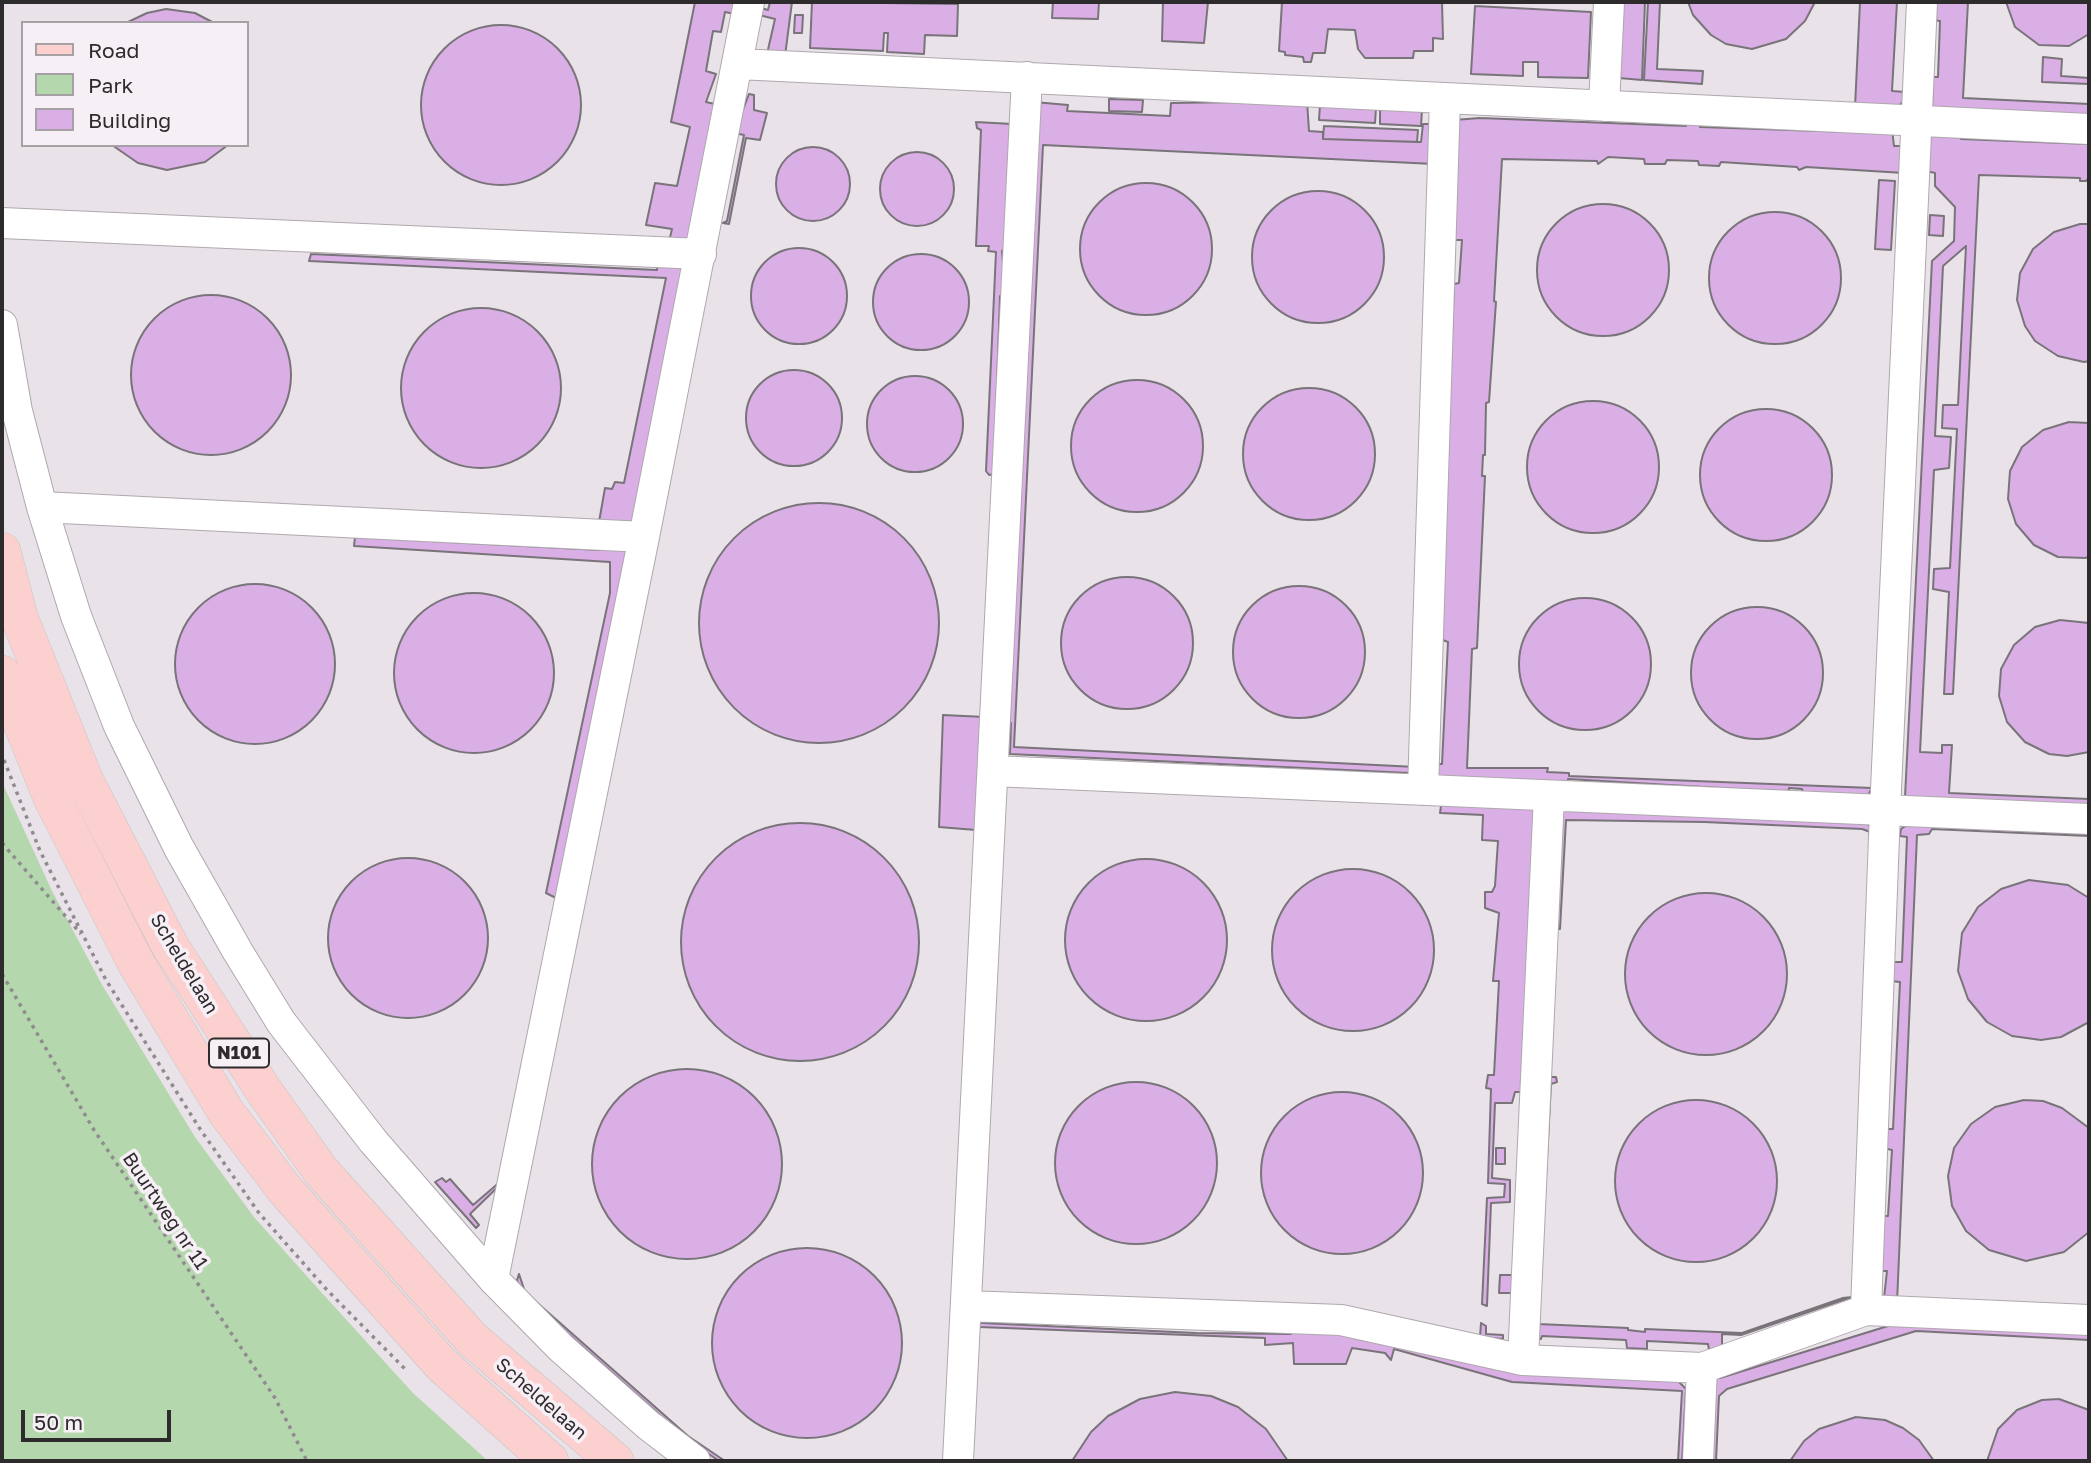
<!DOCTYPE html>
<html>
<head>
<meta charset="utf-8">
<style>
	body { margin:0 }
	#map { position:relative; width:2091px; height:1463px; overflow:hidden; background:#e9e2e8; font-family:"Golos Text",sans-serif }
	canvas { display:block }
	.frame { position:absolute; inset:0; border:4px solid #2e2b2d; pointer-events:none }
	.legend { position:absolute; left:21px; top:21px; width:228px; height:126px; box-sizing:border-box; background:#f6eff5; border:2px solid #a6a1a5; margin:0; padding:9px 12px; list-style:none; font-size:21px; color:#2e2b2d }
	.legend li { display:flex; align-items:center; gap:14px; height:35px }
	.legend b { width:35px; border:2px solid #a6a1a5 }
	.scale { position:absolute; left:21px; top:1410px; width:150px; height:32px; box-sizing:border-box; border:4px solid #2e2b2d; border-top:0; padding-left:9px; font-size:21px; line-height:24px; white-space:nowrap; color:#2e2b2d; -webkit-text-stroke:5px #f6eff5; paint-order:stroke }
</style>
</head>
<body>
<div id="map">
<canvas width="2091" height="1463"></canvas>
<div class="frame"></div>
<ul class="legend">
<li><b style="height:9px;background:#fdd0d0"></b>Road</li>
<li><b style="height:19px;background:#b5d7ae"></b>Park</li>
<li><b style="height:19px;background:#daafe5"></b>Building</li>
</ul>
<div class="scale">50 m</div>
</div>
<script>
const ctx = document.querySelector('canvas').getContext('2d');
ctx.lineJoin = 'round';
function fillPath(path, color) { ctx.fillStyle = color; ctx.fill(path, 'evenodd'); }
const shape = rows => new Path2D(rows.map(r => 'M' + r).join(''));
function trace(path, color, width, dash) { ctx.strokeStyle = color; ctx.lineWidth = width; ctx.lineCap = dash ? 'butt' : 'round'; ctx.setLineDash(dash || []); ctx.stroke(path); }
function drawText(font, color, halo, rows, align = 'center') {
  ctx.font = font + ' "Golos Text",sans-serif'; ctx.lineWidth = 7; ctx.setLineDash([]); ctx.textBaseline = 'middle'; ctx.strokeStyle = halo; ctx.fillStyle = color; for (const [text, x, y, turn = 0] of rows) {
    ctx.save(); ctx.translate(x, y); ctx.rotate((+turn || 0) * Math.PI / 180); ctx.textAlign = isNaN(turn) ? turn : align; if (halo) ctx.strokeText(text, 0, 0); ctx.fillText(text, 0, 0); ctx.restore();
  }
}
fillPath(shape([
	[2,782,52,891,101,983,195,1137,254,1217,322,1293,413,1393,488,1461,2,1461]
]), '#b5d7ae');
const building = shape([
	[695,2,737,2,735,14,725,12,721,32,713,31,706,71,716,74,706,102,719,105,691,243,668,246,672,229,646,225,655,183,677,186,690,127,671,122,695,2],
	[770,2,792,2,785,56,767,54,775,19,759,15,761,8,768,10,770,2],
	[812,2,958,4,957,36,925,35,924,54,887,52,888,33,884,33,883,51,810,48,812,2],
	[1053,2,1099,2,1098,19,1052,18,1053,2],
	[1163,2,1208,2,1204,43,1162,41,1163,2],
	[1282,2,1442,2,1443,39,1433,38,1433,51,1414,51,1413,58,1365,58,1358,49,1355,30,1328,29,1325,53,1313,53,1311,62,1304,62,1303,57,1285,55,1285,52,1279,51,1282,2],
	[1623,2,1645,2,1642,80,1619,78,1623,2],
	[1648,2,1660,2,1657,69,1703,71,1702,84,1644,80,1648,2],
	[1688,2,1815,2,1805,21,1786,39,1752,49,1726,44,1711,35,1693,15,1688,2],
	[1860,2,1897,2,1892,91,1905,92,1905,99,1900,105,1855,107,1860,2],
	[1935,2,1968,2,1963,98,2089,104,2089,115,1932,110,1933,77,1938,77,1940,21,1933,20,1935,2],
	[2006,2,2089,2,2089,34,2069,46,2039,45,2015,27,2006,2],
	[1475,6,1591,12,1588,78,1538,77,1538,62,1523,62,1523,76,1471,74,1475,6],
	[166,9,195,13,214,23,126,23,147,13,166,9],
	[795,15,803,15,802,33,794,33,795,15],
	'421 105a80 80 0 1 1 160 0a80 80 0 1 1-160 0Z',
	[2043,57,2062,59,2061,76,2089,78,2089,84,2042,82,2043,57],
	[749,94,754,95,754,110,767,113,760,140,746,138,729,224,723,223,727,221,744,135,734,133,749,94],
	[1109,99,1143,100,1142,112,1109,111,1109,99],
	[1307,101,1309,131,1323,132,1323,139,1421,142,1423,124,1433,124,1434,164,1043,145,1014,747,1416,767,1409,773,1010,754,1011,723,1003,732,1034,102,1068,105,1067,111,1170,116,1171,103,1307,101],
	[1320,105,1376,108,1375,123,1319,120,1320,105],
	[1380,108,1422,110,1421,126,1380,124,1380,108],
	[1480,118,1686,126,1687,122,1699,122,1700,127,1852,132,1892,129,1894,146,1904,146,1904,173,1806,167,1799,170,1797,167,1721,162,1719,166,1699,165,1698,161,1667,160,1665,164,1645,164,1644,159,1608,157,1598,164,1597,161,1502,159,1494,301,1496,302,1489,402,1486,403,1485,455,1483,455,1482,476,1485,476,1477,648,1472,649,1467,768,1548,768,1547,772,1569,773,1569,776,1872,788,1868,795,1803,793,1802,789,1789,788,1788,792,1568,779,1567,787,1442,777,1434,774,1435,764,1442,764,1448,642,1440,639,1454,284,1459,283,1462,240,1451,240,1454,120,1480,118],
	[976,122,1012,124,1007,246,1002,251,1006,296,1000,296,994,474,989,475,986,471,996,252,988,251,989,246,976,246,981,130,977,128,976,122],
	[1324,126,1418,130,1417,142,1323,139,1324,126],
	[1960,131,1961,139,2089,144,2089,178,2086,181,2080,181,2080,178,1979,175,1953,694,1944,694,1949,592,1933,589,1934,569,1950,568,1957,429,1942,428,1943,405,1958,405,1966,246,1943,266,1935,436,1951,437,1949,468,1934,470,1920,752,1942,753,1942,745,1952,745,1949,793,2089,799,2089,811,1905,797,1932,261,1954,241,1955,207,1935,186,1935,173,1926,171,1931,134,1960,131],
	[112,145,228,145,205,162,167,170,138,163,112,145],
	'776 184a37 37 0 1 1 74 0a37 37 0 1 1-74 0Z',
	'880 189a37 37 0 1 1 74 0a37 37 0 1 1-74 0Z',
	[1879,180,1895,181,1891,250,1875,249,1879,180],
	'1080 249a66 66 0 1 1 132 0a66 66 0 1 1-132 0Z',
	'1252 257a66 66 0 1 1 132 0a66 66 0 1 1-132 0Z',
	'1537 270a66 66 0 1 1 132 0a66 66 0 1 1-132 0Z',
	'1709 278a66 66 0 1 1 132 0a66 66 0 1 1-132 0Z',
	[1930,215,1944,216,1943,236,1929,235,1930,215],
	[2080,224,2089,224,2089,361,2084,362,2058,356,2035,341,2025,326,2017,300,2020,273,2033,249,2054,232,2080,224],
	'751 296a48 48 0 1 1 96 0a48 48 0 1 1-96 0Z',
	[311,254,657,270,658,259,686,270,635,524,599,522,605,488,612,489,615,482,624,483,666,278,309,261,311,254],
	'873 302a48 48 0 1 1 96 0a48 48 0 1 1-96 0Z',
	'131 375a80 80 0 1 1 160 0a80 80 0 1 1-160 0Z',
	'401 388a80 80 0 1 1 160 0a80 80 0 1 1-160 0Z',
	'746 418a48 48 0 1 1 96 0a48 48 0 1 1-96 0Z',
	'867 424a48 48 0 1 1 96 0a48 48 0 1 1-96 0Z',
	'1071 446a66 66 0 1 1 132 0a66 66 0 1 1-132 0Z',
	'1243 454a66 66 0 1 1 132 0a66 66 0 1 1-132 0Z',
	'1527 467a66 66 0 1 1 132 0a66 66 0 1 1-132 0Z',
	'1700 475a66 66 0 1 1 132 0a66 66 0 1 1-132 0Z',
	[2069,422,2089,423,2089,557,2085,558,2058,557,2034,545,2016,524,2008,499,2010,471,2022,447,2043,430,2069,422],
	'699 623a120 120 0 1 1 240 0a120 120 0 1 1-240 0Z',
	[355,537,600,550,601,541,629,550,503,1182,470,1214,479,1225,476,1228,435,1182,442,1178,446,1182,450,1179,473,1205,501,1181,556,898,546,893,610,593,610,562,354,546,355,537],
	'1061 643a66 66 0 1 1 132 0a66 66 0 1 1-132 0Z',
	'175 664a80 80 0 1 1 160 0a80 80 0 1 1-160 0Z',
	'1233 652a66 66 0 1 1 132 0a66 66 0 1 1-132 0Z',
	'394 673a80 80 0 1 1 160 0a80 80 0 1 1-160 0Z',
	'1519 664a66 66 0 1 1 132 0a66 66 0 1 1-132 0Z',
	'1691 673a66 66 0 1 1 132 0a66 66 0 1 1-132 0Z',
	[2060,620,2089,623,2089,752,2067,756,2049,754,2025,742,2007,722,1999,696,2001,669,2014,645,2035,627,2060,620],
	[943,715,985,717,976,830,939,827,943,715],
	[1442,799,1537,809,1527,1092,1515,1092,1512,1103,1495,1103,1492,1178,1510,1180,1510,1202,1491,1203,1487,1306,1482,1304,1487,1198,1504,1197,1505,1184,1488,1183,1491,1089,1486,1088,1488,1075,1494,1075,1499,981,1493,981,1499,913,1485,908,1485,892,1492,892,1495,886,1498,841,1482,840,1483,815,1440,813,1442,799],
	[1555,810,1865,823,1873,827,1873,833,1862,829,1704,822,1566,820,1560,929,1553,929,1555,810],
	'681 942a119 119 0 1 1 238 0a119 119 0 1 1-238 0Z',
	[1907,825,2089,834,2089,836,1932,829,1929,834,1917,835,1897,1303,1884,1298,1887,1271,1872,1271,1874,1216,1888,1216,1892,1150,1883,1148,1884,1129,1893,1129,1900,982,1891,981,1892,962,1902,962,1907,837,1900,836,1901,829,1907,825],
	'328 938a80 80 0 1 1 160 0a80 80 0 1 1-160 0Z',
	'1065 940a81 81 0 1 1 162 0a81 81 0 1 1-162 0Z',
	'1272 950a81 81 0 1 1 162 0a81 81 0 1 1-162 0Z',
	[2029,880,2068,885,2089,898,2089,1022,2061,1037,2041,1040,2012,1036,1987,1022,1968,999,1958,971,1962,933,1978,907,2001,889,2029,880],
	'1625 974a81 81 0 1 1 162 0a81 81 0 1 1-162 0Z',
	'592 1164a95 95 0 1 1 190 0a95 95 0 1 1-190 0Z',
	[1541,1077,1556,1077,1557,1082,1551,1084,1538,1324,1628,1328,1628,1330,1645,1332,1645,1329,1742,1333,1843,1298,1852,1297,1741,1335,1722,1334,1722,1346,1709,1350,1708,1344,1647,1341,1647,1349,1627,1348,1626,1340,1542,1336,1541,1339,1533,1339,1541,1077],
	'1055 1163a81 81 0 1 1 162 0a81 81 0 1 1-162 0Z',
	'1261 1173a81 81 0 1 1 162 0a81 81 0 1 1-162 0Z',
	[2024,1100,2043,1101,2062,1108,2089,1128,2089,1232,2064,1252,2026,1261,1989,1250,1966,1231,1952,1206,1948,1176,1954,1148,1971,1124,1995,1107,2024,1100],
	'1615 1181a81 81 0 1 1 162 0a81 81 0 1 1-162 0Z',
	[1496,1148,1505,1148,1505,1164,1496,1164,1496,1148],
	'712 1343a95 95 0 1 1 190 0a95 95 0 1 1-190 0Z',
	[519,1274,525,1292,688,1436,725,1461,719,1461,687,1439,522,1293,517,1280,519,1274],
	[1500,1275,1513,1275,1512,1293,1499,1293,1500,1275],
	[983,1312,982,1323,1196,1333,1290,1334,1302,1328,1677,1380,1686,1389,1682,1461,1678,1461,1682,1391,1512,1382,1394,1349,1391,1360,1385,1353,1352,1348,1346,1364,1294,1364,1293,1343,1265,1345,1265,1338,979,1327,980,1313,983,1312],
	[1916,1322,2089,1331,2089,1340,1916,1331,1727,1389,1719,1396,1716,1461,1704,1461,1707,1390,1721,1364,1720,1378,1888,1326,1916,1322],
	[1481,1323,1486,1326,1486,1334,1503,1335,1503,1339,1480,1337,1481,1323],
	[1175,1392,1211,1396,1238,1407,1266,1429,1288,1461,1072,1461,1091,1432,1108,1416,1140,1399,1175,1392],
	[2059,1399,2089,1410,2089,1461,1987,1461,1998,1429,2017,1410,2042,1400,2059,1399],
	[1856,1417,1885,1420,1903,1428,1919,1440,1934,1461,1790,1461,1804,1441,1819,1429,1856,1417]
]);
fillPath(building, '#daafe5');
trace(building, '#79747a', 2);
const minor = shape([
	[738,64,2089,129],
	[1604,106,1609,2],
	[2,223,701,254],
	[2,325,17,411,42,507,76,616,119,726,179,848,238,952,281,1022,373,1141,493,1279,561,1348,648,1425,695,1461],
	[42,507,644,537],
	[993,771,2089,819],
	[1423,790,1445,99],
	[493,1279,644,537,749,2],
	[967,1306,1341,1320,1523,1360,1702,1368,1866,1310,2089,1320],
	[1866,1310,1885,811,1922,2],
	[1523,1360,1549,796],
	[958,1461,1027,77],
	[1698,1461,1702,1368]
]);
const major = shape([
	[2,551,19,617,85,781,170,946,264,1091,321,1171,472,1339,615,1461],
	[2,674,52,798,136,963,226,1112,286,1191,442,1365,550,1461]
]);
trace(minor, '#afa8ae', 32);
trace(major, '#c4c4c4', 38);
trace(shape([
	[4,760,40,851,106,980,200,1129,259,1213,327,1290,407,1371],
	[2,843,81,934],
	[2,974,94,1130,275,1398,307,1461]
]), '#908b8f', 3.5, [3.5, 5]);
trace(minor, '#fff', 30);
trace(major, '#fdd0d0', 37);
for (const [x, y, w] of [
	[239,1053,60]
]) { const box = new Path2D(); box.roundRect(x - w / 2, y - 14.5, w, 29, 5); ctx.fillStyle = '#f6eff5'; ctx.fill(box); trace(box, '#2e2b2d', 2); }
drawText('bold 18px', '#2e2b2d', null, [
	["N101",239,1053]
]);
drawText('19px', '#2e2b2d', '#f6eff5', [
	["Scheldelaan",184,964,59],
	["Buurtweg nr 11",165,1211,56],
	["Scheldelaan",541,1399,41]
]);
</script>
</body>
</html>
